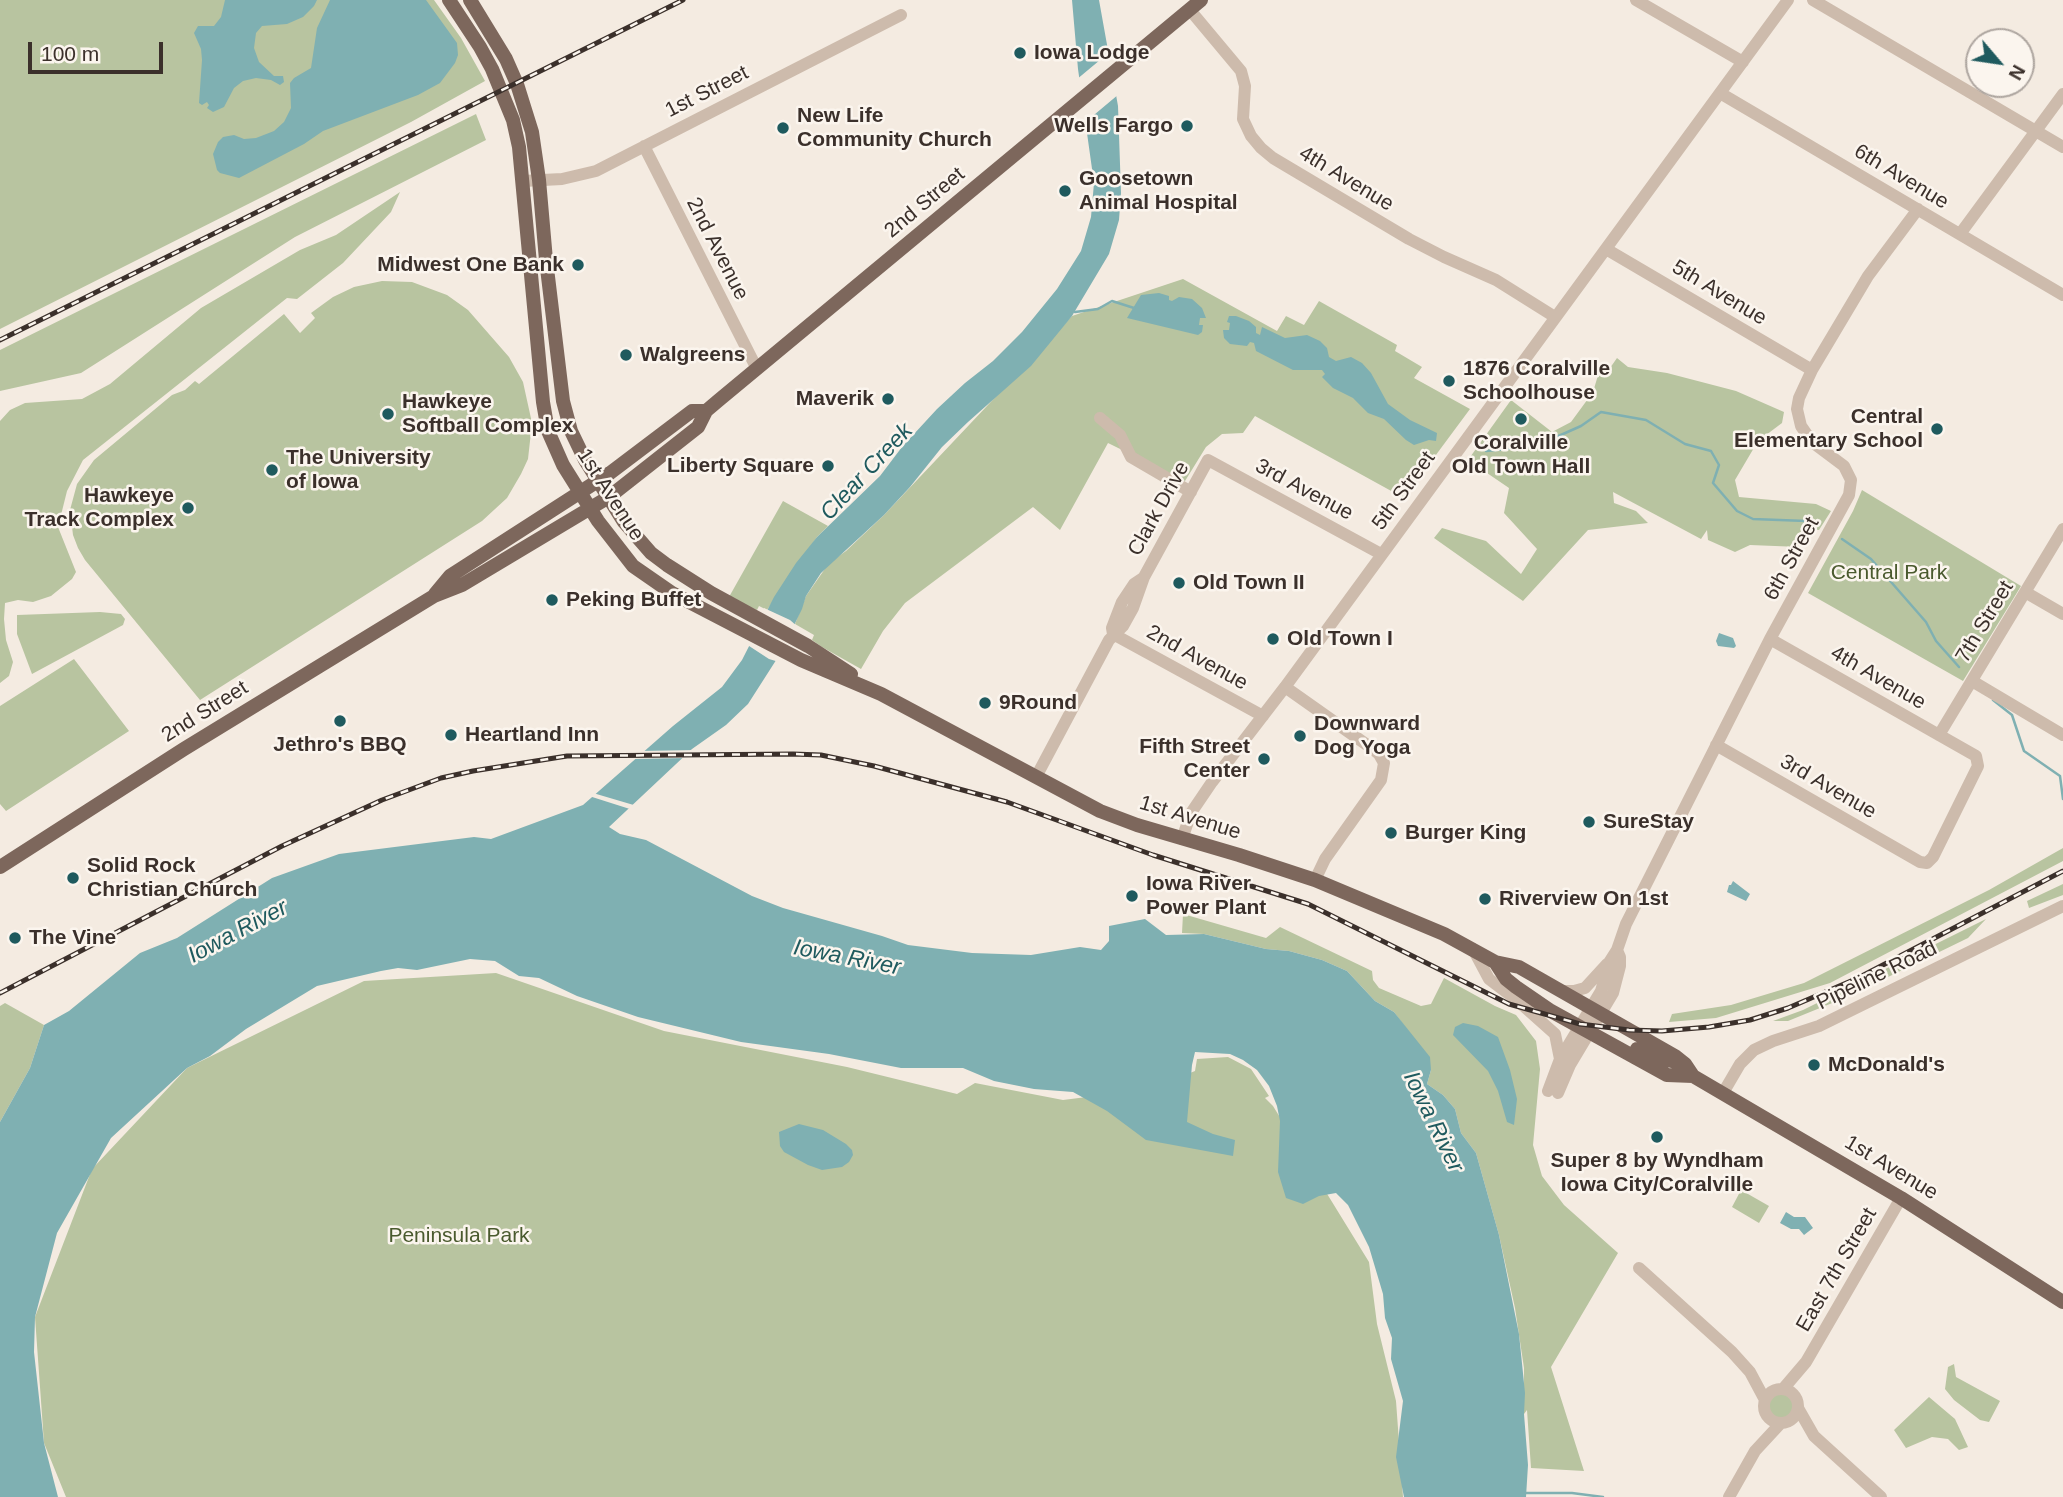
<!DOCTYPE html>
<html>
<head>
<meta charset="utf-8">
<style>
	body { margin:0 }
	#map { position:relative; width:2063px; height:1497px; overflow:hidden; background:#f4ebe1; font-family:Arial,sans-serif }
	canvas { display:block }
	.north { position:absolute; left:1965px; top:28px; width:70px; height:70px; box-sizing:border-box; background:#fbf5ee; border:2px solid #aea6a0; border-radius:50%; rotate:119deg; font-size:19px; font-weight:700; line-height:28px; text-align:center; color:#3b302b }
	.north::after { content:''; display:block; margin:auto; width:24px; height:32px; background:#1f5a5e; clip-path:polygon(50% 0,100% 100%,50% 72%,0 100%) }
	.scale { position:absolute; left:28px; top:42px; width:135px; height:32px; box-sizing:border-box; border:4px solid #3b302b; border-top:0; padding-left:9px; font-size:21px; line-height:24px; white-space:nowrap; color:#3b302b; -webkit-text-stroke:5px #fbf5ee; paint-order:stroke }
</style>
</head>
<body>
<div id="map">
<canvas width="2063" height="1497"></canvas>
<div class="north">N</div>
<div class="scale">100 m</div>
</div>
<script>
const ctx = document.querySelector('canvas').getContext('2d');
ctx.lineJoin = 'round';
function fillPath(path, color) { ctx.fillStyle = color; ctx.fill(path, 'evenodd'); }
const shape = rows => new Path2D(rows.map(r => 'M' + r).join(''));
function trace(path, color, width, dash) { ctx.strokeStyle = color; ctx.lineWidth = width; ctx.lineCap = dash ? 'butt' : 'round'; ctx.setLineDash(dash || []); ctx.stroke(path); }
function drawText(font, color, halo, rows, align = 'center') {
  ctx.font = font + ' Arial,sans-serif'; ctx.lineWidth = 5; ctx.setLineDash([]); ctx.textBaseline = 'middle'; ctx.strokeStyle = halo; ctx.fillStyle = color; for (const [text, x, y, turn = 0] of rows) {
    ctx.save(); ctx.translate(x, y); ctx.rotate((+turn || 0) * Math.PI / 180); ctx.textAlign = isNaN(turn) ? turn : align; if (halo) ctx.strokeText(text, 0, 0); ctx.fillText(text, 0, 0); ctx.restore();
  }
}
fillPath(shape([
	[0,0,434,0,461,38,485,81,411,122,0,329],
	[476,114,486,140,295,237,81,373,0,391,0,350],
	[400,192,391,212,343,263,297,299,287,298,83,460,67,491,58,527,76,572,72,579,51,596,33,602,18,600,5,603,4,619,6,640,13,662,9,676,0,683,0,421,10,410,25,403,82,399,110,384,201,308,300,250,336,235],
	[1183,279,1277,331,1286,316,1304,325,1319,301,1397,345,1395,351,1422,367,1414,378,1470,409,1404,498,1255,416,1243,433,1222,434,1206,447,1185,481,1108,443,1060,530,1033,507,905,603,883,631,861,669,822,647,812,640,814,635,795,624,806,596,829,563,846,551,884,515,1072,316],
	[382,281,412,282,447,295,468,310,509,357,523,382,532,423,528,459,521,474,507,498,482,521,200,700,85,560,78,548,73,535,70,510,77,484,94,460,172,395,185,390,195,381,199,384,284,314,300,333,315,318,311,313,333,297,354,287],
	[1617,358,1628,367,1667,373,1736,391,1784,412,1782,423,1758,441,1735,480,1739,497,1816,504,1831,511,1819,530,1808,529,1811,533,1800,547,1750,545,1735,552,1708,540,1707,530,1701,539,1613,492,1614,503,1636,511,1648,523,1588,530,1523,601,1434,538,1442,528,1486,541,1521,574,1537,549,1504,513,1509,488,1468,460,1511,400,1552,432,1571,422,1593,392,1599,372,1610,368],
	[1862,490,2021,586,1963,681,1808,593,1853,511],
	[783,501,828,526,817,537,767,610,759,606,757,610,729,597],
	[100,612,121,614,125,619,123,625,32,674,17,634,17,615],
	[74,659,129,731,6,811,0,804,0,706],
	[2063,848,2063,861,1830,983,1716,1018,1669,1022,1672,1014,1731,1005,1804,983,1989,890],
	[2063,884,2063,895,2029,908,2027,901],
	[1183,914,1266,938,1280,927,1372,971,1373,980,1379,988,1421,1006,1431,1004,1444,978,1495,1006,1516,1015,1536,1041,1540,1069,1533,1145,1542,1176,1564,1205,1618,1253,1551,1367,1584,1471,1531,1468,1527,1410,1524,1414,1524,1368,1515,1308,1499,1235,1476,1153,1461,1133,1455,1109,1443,1095,1427,1084,1431,1070,1416,1042,1394,1012,1375,1001,1347,971,1322,960,1289,951,1266,949,1204,934,1182,933],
	[1986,919,1968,938,1847,997,1788,1021,1773,1021,1803,1010],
	[496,973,664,1031,847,1067,957,1094,975,1083,1063,1100,1150,1089,1195,1071,1197,1059,1228,1057,1251,1069,1269,1096,1265,1098,1273,1106,1369,1262,1377,1324,1396,1401,1403,1497,66,1497,44,1443,35,1317,92,1169,187,1068,364,981],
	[5,1003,44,1025,30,1068,0,1122,0,1006],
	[1741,1190,1769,1206,1759,1223,1732,1207],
	[1954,1364,1956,1377,2000,1401,1989,1422,1980,1420,1954,1400,1945,1389,1948,1367],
	'1768 1406a13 13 0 1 1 26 0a13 13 0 1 1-26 0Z',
	[1929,1397,1955,1419,1968,1447,1959,1450,1948,1439,1932,1437,1906,1448,1894,1430]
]), '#b8c4a0');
fillPath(shape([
	[225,0,317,0,314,6,303,17,287,24,262,26,256,33,254,48,259,62,274,76,283,76,284,82,280,85,271,80,256,78,243,81,234,88,224,107,213,112,207,108,209,105,207,102,202,105,199,103,202,60,201,49,194,33,198,26,214,26,221,17],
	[330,0,426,0,457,43,458,55,455,63,440,83,418,95,323,131,304,144,239,178,220,173,217,170,213,154,218,142,223,137,234,135,244,139,256,138,274,131,284,122,291,108,290,83,294,78,311,68,317,28],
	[1072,0,1099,0,1118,106,1121,193,1119,220,1109,254,1072,316,1031,366,968,422,942,447,910,487,884,515,821,573,806,596,802,609,780,654,748,704,726,725,692,749,609,827,620,834,646,840,752,896,783,908,882,936,908,945,972,953,1031,955,1080,947,1101,950,1109,941,1109,926,1145,919,1166,935,1204,934,1266,949,1289,951,1322,960,1347,971,1375,1001,1394,1012,1430,1057,1431,1070,1427,1084,1443,1095,1455,1109,1461,1133,1476,1153,1499,1235,1519,1334,1525,1393,1524,1414,1528,1465,1526,1497,1404,1497,1396,1457,1403,1401,1391,1359,1392,1338,1385,1318,1383,1294,1369,1247,1348,1205,1336,1193,1319,1196,1303,1204,1286,1198,1278,1172,1280,1121,1277,1106,1269,1086,1257,1070,1243,1060,1230,1054,1195,1052,1192,1065,1187,1122,1213,1134,1235,1140,1233,1156,1146,1140,1107,1111,1073,1092,1034,1089,994,1081,963,1068,901,1068,829,1054,741,1042,638,1017,577,996,539,978,519,976,495,961,470,959,417,970,398,968,381,971,317,986,246,1029,210,1056,187,1068,111,1138,57,1233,35,1317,34,1352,44,1443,58,1497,0,1497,0,1122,30,1068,44,1025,69,1011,140,953,177,938,272,878,339,854,474,837,491,839,583,805,673,726,722,687,742,660,774,597,796,563,817,537,880,476,902,447,937,409,965,383,993,361,1022,332,1057,289,1081,251,1091,217,1094,183,1078,69],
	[1159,293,1169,296,1169,300,1172,301,1179,297,1192,299,1202,308,1206,318,1200,318,1199,325,1203,325,1202,332,1198,335,1127,318,1141,295],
	[1229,316,1236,316,1249,321,1256,327,1256,333,1260,335,1262,327,1285,338,1307,335,1320,341,1327,348,1329,357,1336,361,1351,357,1362,363,1371,373,1388,404,1410,420,1437,433,1436,441,1429,440,1414,445,1406,440,1384,419,1368,413,1353,398,1333,388,1322,377,1325,374,1322,370,1293,370,1256,351,1254,343,1250,342,1247,346,1230,344,1224,338,1223,330,1229,330,1230,323,1227,322],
	[1719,633,1733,638,1736,646,1734,648,1718,646,1716,641],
	[1733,881,1750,894,1746,901,1727,892,1729,885,1731,885],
	[1463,1023,1478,1026,1498,1037,1510,1070,1517,1099,1514,1125,1507,1122,1498,1091,1488,1071,1453,1035,1455,1027],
	[799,1124,823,1130,846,1144,852,1150,853,1155,849,1162,842,1167,822,1170,808,1165,784,1152,780,1146,779,1132],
	[1786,1212,1794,1217,1805,1217,1813,1228,1804,1235,1799,1229,1791,1229,1780,1223]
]), '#7fb0b2');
fillPath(shape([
	[1112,50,1119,94,1082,125,1076,80],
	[764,608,790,620,798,627,779,662,769,659,746,644],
	[697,750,688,758,631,759,639,751],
	[593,793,637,806,633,810,589,796]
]), '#f4ebe1');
trace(shape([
	[1075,312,1098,309,1112,301,1134,308],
	[1486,451,1536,446,1581,426,1601,412,1646,420,1685,444,1711,451,1719,465,1713,483,1737,511,1753,519,1806,521,1819,525],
	[1842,539,1871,559,1926,622,1936,641,1959,667],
	[1993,700,2012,715,2024,751,2060,776,2063,799],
	[1526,1493,1572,1493,1603,1497]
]), '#7fb0b2', 2.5);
trace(shape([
	[1636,0,1743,62],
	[1813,0,2063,147],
	[1190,10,1241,71,1245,86,1243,119,1251,136,1261,148,1273,158,1409,239,1444,257,1496,280,1555,317],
	[1720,93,2063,295],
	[644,146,757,369],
	[523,181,562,179,596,171,901,15],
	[1960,234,2063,94],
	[1606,249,1812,370],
	[1100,418,1120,435,1131,457,1191,492],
	[2025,592,2063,614],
	[1113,634,1263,716],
	[1113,634,1112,628,1122,602,1134,584,1143,578],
	[1972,681,2063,735],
	[1285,687,1370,747,1379,754,1384,763,1381,780,1325,859,1315,880],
	[1939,735,2063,529],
	[1716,745,1920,862,1927,863,1933,857,1978,766,1976,756,1770,639],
	[1036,777,1109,640,1123,626,1133,608,1144,577,1208,460,1381,554],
	[1182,839,1191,813,1212,782,1285,687,1788,0],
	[1473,949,1489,979,1518,1001,1555,1034,1560,1059],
	[1561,991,1574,991,1585,988,1607,964],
	[1548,1091,1560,1059,1601,991,1610,961,1617,950,1626,924,1770,639,1849,495,1851,480,1844,466,1812,442,1801,426,1797,409,1799,398,1812,370,1868,276,1918,209],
	[1558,1093,1570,1065,1613,993,1620,966,1620,957,1617,950],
	[1723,1093,1740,1064,1754,1050,1773,1041,1819,1026,2063,906],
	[1639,1268,1732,1352,1750,1372,1765,1400],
	'1764 1406a17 17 0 1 1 34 0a17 17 0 1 1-34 0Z',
	[1783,1389,1806,1362,1901,1198],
	[1798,1408,1814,1436,1881,1497],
	[1729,1497,1755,1451,1780,1424]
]), '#cdbbac', 12);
trace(shape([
	[449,0,480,47,492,69,513,120,519,147,543,402,548,431,563,465,598,521,633,566,672,593,801,660,881,694,1100,811,1137,825,1239,855,1315,880,1444,934,1495,962,1519,967,1675,1056,1685,1064,1693,1076,1901,1198,2063,1302],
	[470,0,506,59,517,84,532,132,539,180,546,260,563,401,571,431,585,460,624,522,651,553,667,565,711,593,808,646,851,674],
	[435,594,450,576,610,473,692,411,706,411],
	[0,867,184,749,434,596,462,585,609,497,698,427,706,411,719,400,1201,0],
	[1495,962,1506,979,1516,987,1551,1011,1667,1075,1693,1076],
	[1637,1049,1651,1056,1680,1063]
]), '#7d675c', 14);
const rail = shape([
	[0,340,683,0],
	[0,993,282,846,382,800,441,778,473,771,567,756,793,754,821,755,874,766,1007,802,1153,855,1308,904,1509,1004,1580,1024,1629,1030,1662,1031,1709,1027,1750,1020,1788,1008,1858,978,2063,871]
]);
trace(rail, '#3b302b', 5);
trace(rail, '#fbf5ee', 2.5, [8]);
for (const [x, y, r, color] of [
	[1020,53,7,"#1f5a5e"],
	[1187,126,7,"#1f5a5e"],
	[783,128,7,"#1f5a5e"],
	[1065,191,7,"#1f5a5e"],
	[578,265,7,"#1f5a5e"],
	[626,355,7,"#1f5a5e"],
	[1449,381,7,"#1f5a5e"],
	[888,399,7,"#1f5a5e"],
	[388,414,7,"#1f5a5e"],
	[1521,419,7,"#1f5a5e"],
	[1937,429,7,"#1f5a5e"],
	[828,466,7,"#1f5a5e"],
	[272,470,7,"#1f5a5e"],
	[188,508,7,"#1f5a5e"],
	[1179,583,7,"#1f5a5e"],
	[552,600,7,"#1f5a5e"],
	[1273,639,7,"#1f5a5e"],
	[985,703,7,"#1f5a5e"],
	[340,721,7,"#1f5a5e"],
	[451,735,7,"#1f5a5e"],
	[1300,736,7,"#1f5a5e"],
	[1264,759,7,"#1f5a5e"],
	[1589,822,7,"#1f5a5e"],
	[1391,833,7,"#1f5a5e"],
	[73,878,7,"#1f5a5e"],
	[1132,896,7,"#1f5a5e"],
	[1485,899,7,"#1f5a5e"],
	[15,938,7,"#1f5a5e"],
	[1814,1065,7,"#1f5a5e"],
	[1657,1137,7,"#1f5a5e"]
]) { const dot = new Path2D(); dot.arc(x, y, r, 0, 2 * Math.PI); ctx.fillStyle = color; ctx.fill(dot); trace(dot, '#fbf5ee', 2.5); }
drawText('bold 21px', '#3b302b', '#fbf5ee', [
	["Iowa Lodge",1034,53],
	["New Life",797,116],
	["Community Church",797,140],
	["Wells Fargo",1173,126,"right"],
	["Goosetown",1079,179],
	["Animal Hospital",1079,203],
	["Midwest One Bank",564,265,"right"],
	["Walgreens",640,355],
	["1876 Coralville",1463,369],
	["Schoolhouse",1463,393],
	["Maverik",874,399,"right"],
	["Hawkeye",402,402],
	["Softball Complex",402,426],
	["Central",1923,417,"right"],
	["Elementary School",1923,441,"right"],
	["Coralville",1521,443,"center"],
	["Old Town Hall",1521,467,"center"],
	["The University",286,458],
	["of Iowa",286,482],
	["Liberty Square",814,466,"right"],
	["Hawkeye",174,496,"right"],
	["Track Complex",174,520,"right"],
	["Old Town II",1193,583],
	["Peking Buffet",566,600],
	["Old Town I",1287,639],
	["9Round",999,703],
	["Downward",1314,724],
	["Dog Yoga",1314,748],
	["Heartland Inn",465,735],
	["Jethro's BBQ",340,745,"center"],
	["Fifth Street",1250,747,"right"],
	["Center",1250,771,"right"],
	["SureStay",1603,822],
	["Burger King",1405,833],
	["Solid Rock",87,866],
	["Christian Church",87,890],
	["Iowa River",1146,884],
	["Power Plant",1146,908],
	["Riverview On 1st",1499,899],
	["The Vine",29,938],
	["McDonald's",1828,1065],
	["Super 8 by Wyndham",1657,1161,"center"],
	["Iowa City/Coralville",1657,1185,"center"]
], 'left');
drawText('21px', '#3b302b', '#fbf5ee', [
	["1st Street",707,92,-27],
	["6th Avenue",1901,177,31],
	["4th Avenue",1346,179,31],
	["2nd Street",925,203,-40],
	["2nd Avenue",717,249,63],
	["5th Avenue",1719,293,31],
	["3rd Avenue",1304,490,28],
	["5th Street",1404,491,-54],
	["1st Avenue",610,495,57],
	["Clark Drive",1159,509,-61],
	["6th Street",1792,559,-61],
	["7th Street",1985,622,-59],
	["2nd Avenue",1197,658,29],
	["4th Avenue",1878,678,30],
	["2nd Street",205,712,-32],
	["3rd Avenue",1828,787,30],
	["1st Avenue",1190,818,17],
	["Pipeline Road",1877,976,-26],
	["1st Avenue",1891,1168,31],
	["East 7th Street",1837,1270,-60]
]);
drawText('21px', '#4a5a2e', '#fbf5ee', [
	["Central Park",1889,573],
	["Peninsula Park",459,1236]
]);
drawText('italic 23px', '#1f5a5e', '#fbf5ee', [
	["Clear Creek",867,472,-47],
	["Iowa River",238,932,-28],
	["Iowa River",847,958,11],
	["Iowa River",1433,1122,64]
]);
</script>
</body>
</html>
